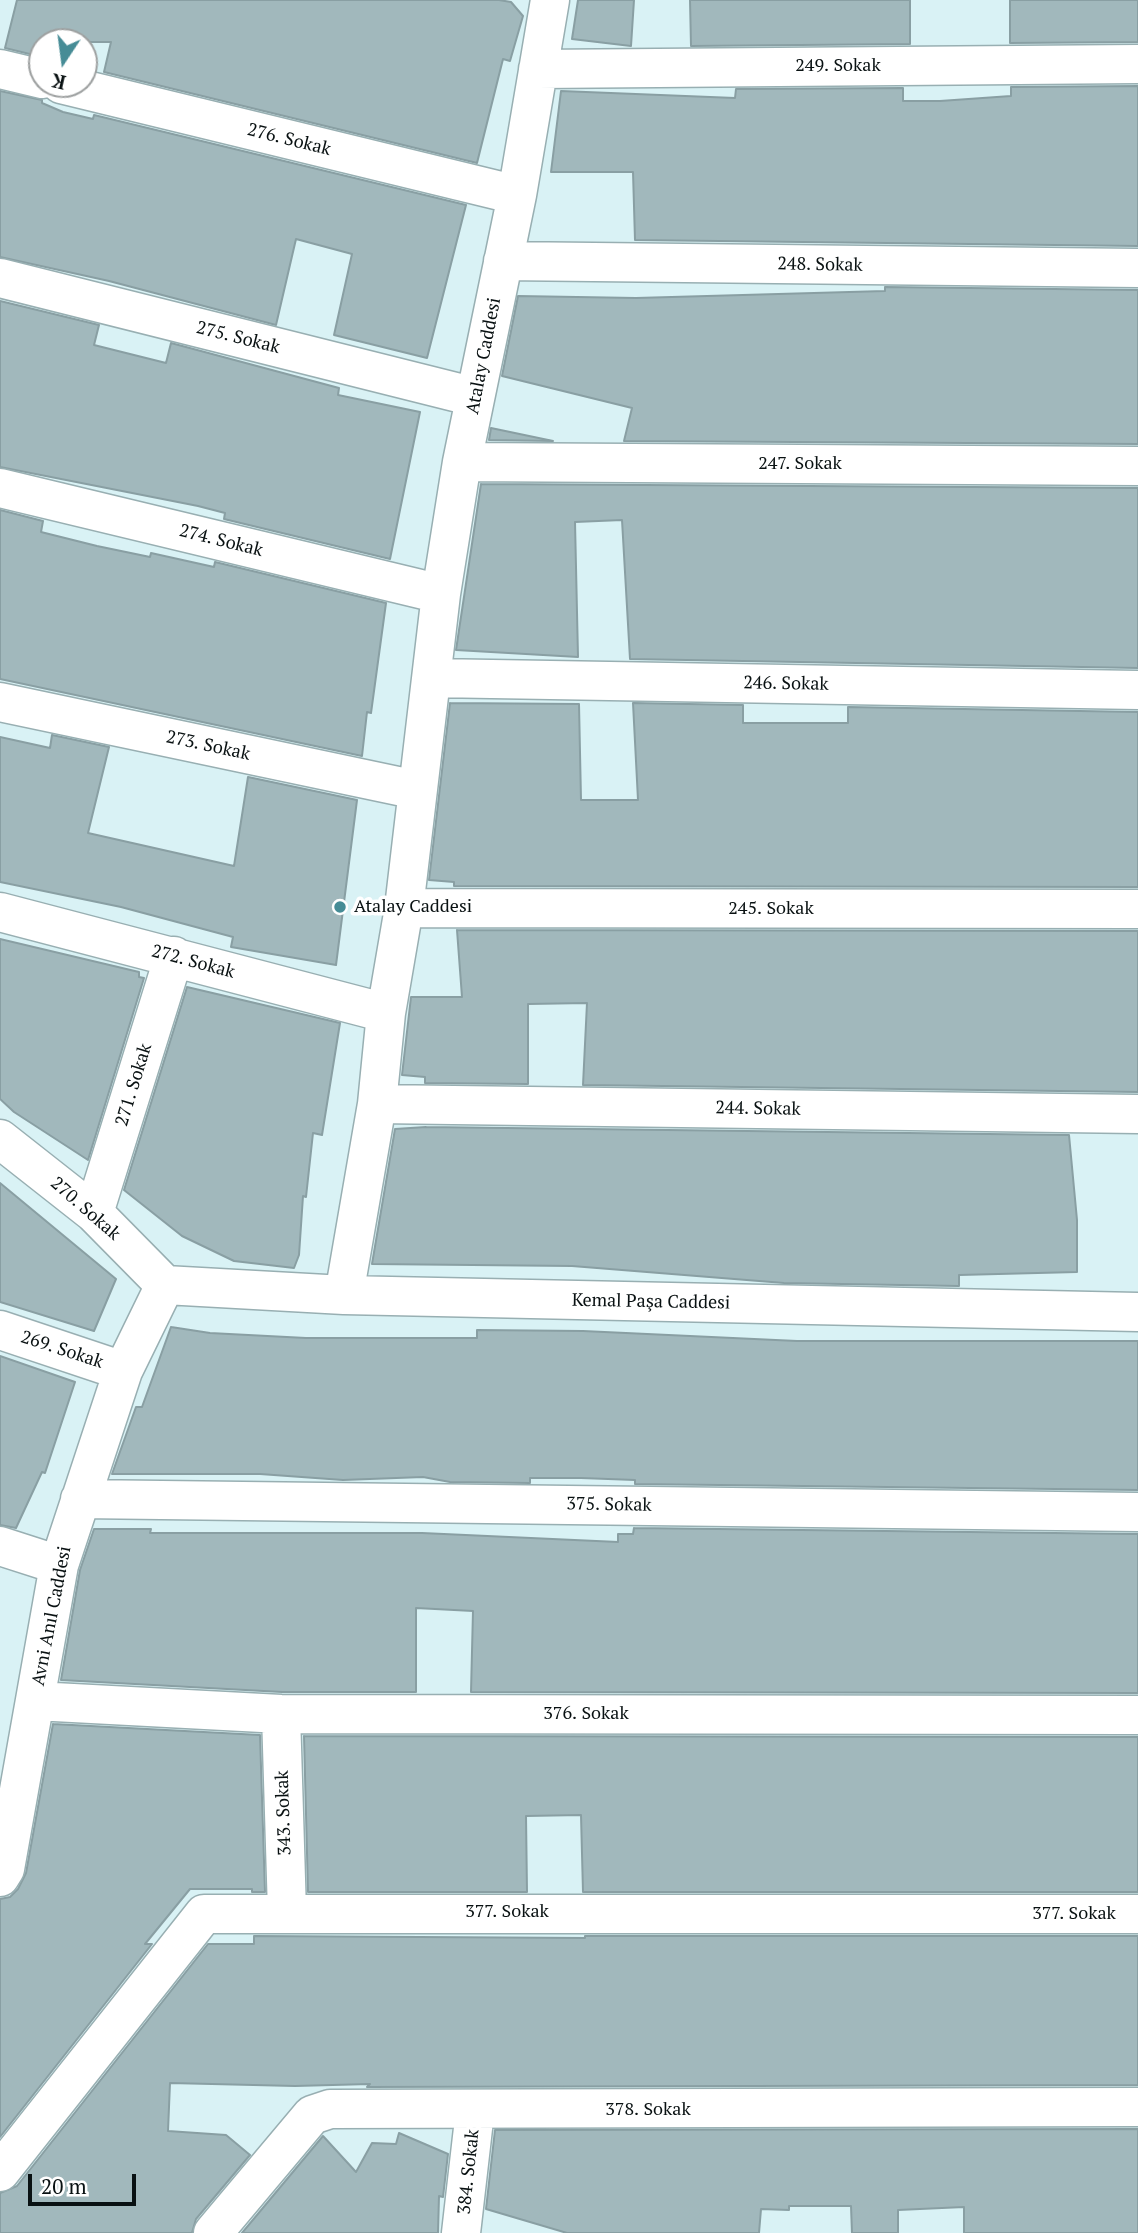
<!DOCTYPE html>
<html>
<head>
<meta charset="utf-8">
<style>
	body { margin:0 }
	#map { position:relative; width:1138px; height:2233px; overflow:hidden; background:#d9f2f5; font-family:"PT Serif",serif }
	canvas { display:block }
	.north { position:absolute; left:28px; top:28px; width:70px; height:70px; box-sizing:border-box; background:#fff; border:2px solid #9da0a0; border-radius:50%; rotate:193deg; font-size:19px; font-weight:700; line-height:28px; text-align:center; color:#091112 }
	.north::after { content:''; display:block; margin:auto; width:24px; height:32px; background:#468c96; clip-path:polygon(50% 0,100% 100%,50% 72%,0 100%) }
	.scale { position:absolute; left:28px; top:2174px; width:108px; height:32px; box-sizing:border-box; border:4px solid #091112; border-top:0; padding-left:9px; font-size:21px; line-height:24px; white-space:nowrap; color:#091112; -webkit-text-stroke:5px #fff; paint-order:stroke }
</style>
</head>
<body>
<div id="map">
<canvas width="1138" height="2233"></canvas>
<div class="north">K</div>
<div class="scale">20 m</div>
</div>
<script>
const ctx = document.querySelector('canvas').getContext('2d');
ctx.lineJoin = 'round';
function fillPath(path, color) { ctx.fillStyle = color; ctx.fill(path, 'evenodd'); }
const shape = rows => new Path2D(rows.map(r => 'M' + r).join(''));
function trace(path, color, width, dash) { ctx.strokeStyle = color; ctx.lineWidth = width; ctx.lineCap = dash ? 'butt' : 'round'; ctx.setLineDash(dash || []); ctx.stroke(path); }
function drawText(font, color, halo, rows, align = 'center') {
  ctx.font = font + ' "PT Serif",serif'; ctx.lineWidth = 7; ctx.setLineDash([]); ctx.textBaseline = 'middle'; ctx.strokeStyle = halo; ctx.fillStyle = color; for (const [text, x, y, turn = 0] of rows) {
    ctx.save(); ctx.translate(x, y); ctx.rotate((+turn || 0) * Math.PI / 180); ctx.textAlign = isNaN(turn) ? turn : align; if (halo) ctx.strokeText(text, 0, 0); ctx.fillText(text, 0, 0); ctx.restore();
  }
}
const building = shape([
	[17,0,499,0,511,2,523,16,510,61,503,59,477,163,104,72,111,42,42,42,42,57,5,48,17,0],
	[578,0,634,0,631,46,572,39,578,0],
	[690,0,910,0,910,44,691,46,690,0],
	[1010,0,1138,0,1138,42,1010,43,1010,0],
	[1138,86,1138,246,635,240,633,172,551,172,561,91,735,98,736,89,903,88,903,101,940,101,1011,96,1011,87,1138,86],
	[0,91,42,100,42,103,63,112,93,119,94,115,466,205,427,358,334,335,352,254,296,239,276,325,109,281,0,257,0,91],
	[885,287,1138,290,1138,444,624,441,632,408,502,376,518,296,636,298,885,291,885,287],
	[0,301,99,325,94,345,166,363,171,343,339,388,338,395,420,412,390,559,224,519,225,513,198,506,0,467,0,301],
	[491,428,553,441,489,440,491,428],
	[481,484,1138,488,1138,668,630,659,622,520,575,522,578,657,456,650,481,484],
	[0,510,43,521,41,532,97,546,150,557,151,553,214,567,215,562,386,603,371,713,367,712,362,756,0,679,0,510],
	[450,703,579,704,581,800,638,800,633,703,743,705,743,723,848,723,848,707,1138,712,1138,887,454,886,454,882,429,880,450,703],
	[52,735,109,747,88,833,234,866,248,777,357,800,336,965,231,947,233,937,121,907,0,882,0,737,50,748,52,735],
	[457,930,1138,931,1138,1092,583,1085,587,1003,528,1004,528,1084,425,1083,425,1077,402,1075,411,997,462,997,457,930],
	[0,939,139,972,139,977,144,978,88,1160,14,1112,0,1099,0,939],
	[187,987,340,1023,322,1135,313,1133,306,1197,303,1196,299,1255,294,1268,234,1261,182,1236,124,1190,187,987],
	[426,1127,1069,1135,1077,1220,1077,1272,959,1275,959,1286,784,1283,572,1266,372,1264,395,1129,426,1127],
	[0,1183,116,1279,94,1331,0,1302,0,1183],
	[171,1327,210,1333,306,1338,477,1338,477,1330,583,1331,797,1341,1138,1341,1138,1490,635,1484,635,1480,581,1478,530,1478,530,1483,450,1482,423,1477,343,1480,260,1474,112,1474,136,1407,142,1407,171,1327],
	[0,1356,75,1382,45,1473,42,1472,16,1528,0,1525,0,1356],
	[634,1528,1138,1534,1138,1693,471,1692,473,1611,416,1608,416,1692,282,1692,61,1680,80,1570,94,1529,151,1529,150,1533,422,1533,618,1542,618,1534,633,1534,634,1528],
	[53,1724,260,1735,265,1892,252,1892,252,1889,190,1889,145,1944,152,1944,0,2137,0,1899,10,1897,18,1889,26,1873,53,1724],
	[304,1736,1138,1737,1138,1892,583,1892,581,1815,526,1816,527,1892,308,1892,304,1736],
	[254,1936,585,1938,585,1936,1138,1936,1138,2085,367,2087,370,2084,295,2086,170,2083,168,2131,226,2135,250,2155,196,2219,192,2233,0,2233,0,2193,17,2186,208,1944,254,1944,254,1936],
	[1138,2129,1138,2233,964,2233,964,2207,898,2210,898,2233,852,2233,851,2206,789,2206,789,2210,761,2209,759,2233,567,2233,486,2209,495,2130,1138,2129],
	[399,2133,448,2154,443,2197,439,2196,438,2233,242,2233,323,2136,356,2172,372,2143,396,2144,399,2133]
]);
fillPath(building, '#a1b8bc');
trace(building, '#899fa3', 2);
const minor = shape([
	[0,69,42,79],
	[538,69,1138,64],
	[61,84,517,195],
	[503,261,1138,268],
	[0,278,475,397],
	[462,462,1138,466],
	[0,488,441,594],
	[433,678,1138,690],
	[0,702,417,790],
	[404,908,1138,909],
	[0,912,386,1013],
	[377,1104,1138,1114],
	[0,1139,94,1213,165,1285],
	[94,1213,174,956],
	[165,1285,344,1295,1138,1312],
	[344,1295,377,1104,386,1013,404,908,441,594,462,462,517,195,550,0],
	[0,1330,123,1371],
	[80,1499,1138,1512],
	[0,1546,59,1565],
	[35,1701,281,1714,1138,1715],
	[281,1714,287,1912],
	[0,1877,5,1869,59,1565,123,1371,165,1285],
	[0,2172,204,1914,1138,1914],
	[213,2233,312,2115,330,2109,1138,2107],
	[461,2233,475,2111]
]);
trace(minor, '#98afb2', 41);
trace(minor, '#fff', 38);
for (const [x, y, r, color] of [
	[340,907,7,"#468c96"]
]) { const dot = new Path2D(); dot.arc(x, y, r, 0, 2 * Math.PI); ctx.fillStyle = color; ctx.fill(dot); trace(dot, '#fff', 2.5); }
drawText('18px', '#091112', '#fff', [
	["249. Sokak",838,66],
	["276. Sokak",289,140,14],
	["248. Sokak",820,265,1],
	["275. Sokak",238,338,14],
	["Atalay Caddesi",484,356,-79],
	["247. Sokak",800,464],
	["274. Sokak",221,541,14],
	["246. Sokak",786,684,1],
	["273. Sokak",208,746,12],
	["245. Sokak",771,909],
	["272. Sokak",193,962,15],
	["271. Sokak",134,1085,-73],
	["244. Sokak",758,1109,1],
	["270. Sokak",85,1209,41],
	["Kemal Paşa Caddesi",651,1302,1],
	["269. Sokak",62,1350,18],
	["375. Sokak",609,1505,1],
	["Avni Anıl Caddesi",52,1616,-79],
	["376. Sokak",586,1714],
	["343. Sokak",284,1813,-92],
	["377. Sokak",507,1912],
	["377. Sokak",1074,1914],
	["378. Sokak",648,2110],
	["384. Sokak",469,2172,-84]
]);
drawText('18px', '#091112', '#fff', [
	["Atalay Caddesi",354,907]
], 'left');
</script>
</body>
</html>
